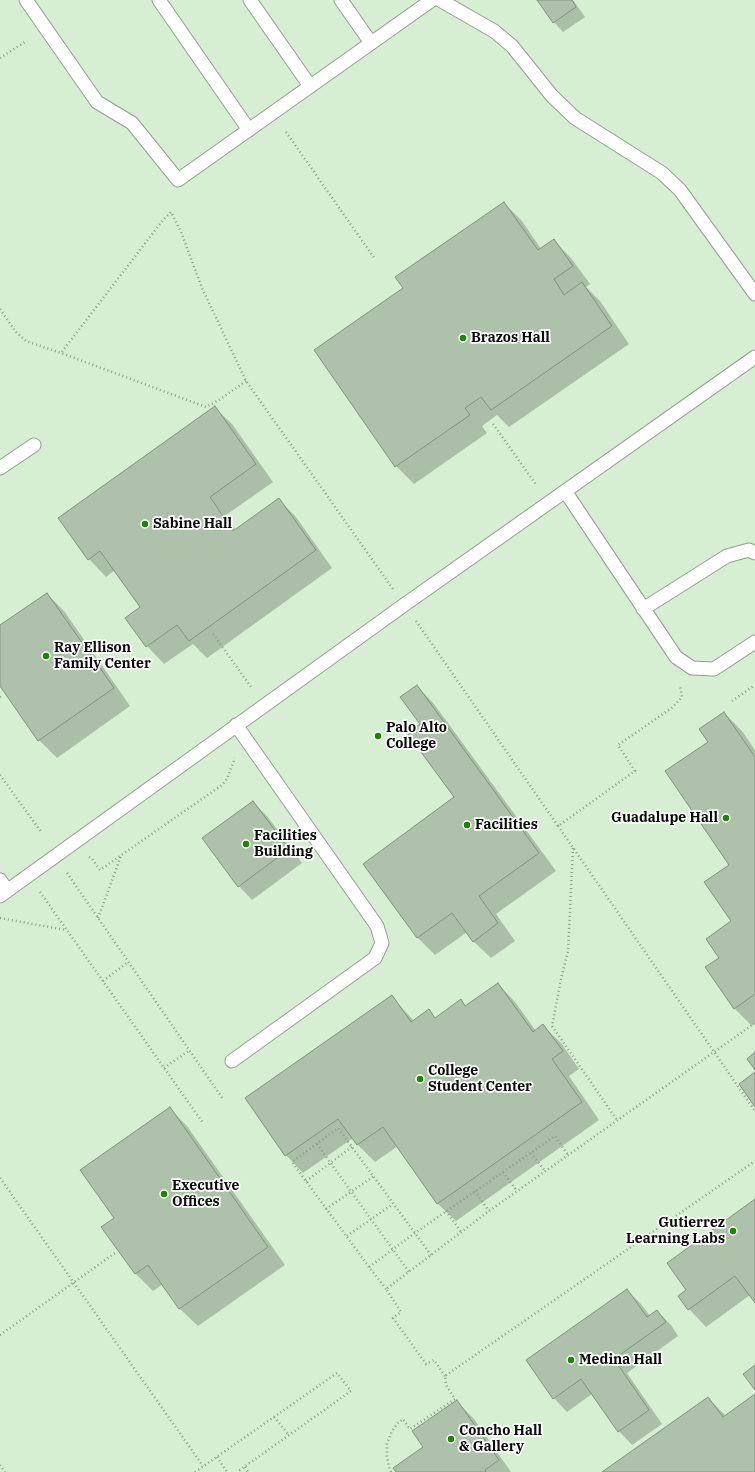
<!DOCTYPE html>
<html>
<head>
<meta charset="utf-8">
<style>
	body { margin:0 }
	canvas { display:block; background:#e6fbe3 }
</style>
</head>
<body>
<canvas width="755" height="1472"></canvas>
<script>
const ctx = document.querySelector('canvas').getContext('2d');
ctx.lineJoin = 'round';
function fillPath(path, color) { ctx.fillStyle = color; ctx.fill(path, 'evenodd'); }
const shape = rows => new Path2D(rows.map(r => 'M' + r).join(''));
function trace(path, color, width, dash) { ctx.strokeStyle = color; ctx.lineWidth = width; ctx.lineCap = dash ? 'butt' : 'round'; ctx.setLineDash(dash || []); ctx.stroke(path); }
function drawText(font, color, halo, rows, align = 'center') {
  ctx.font = font + ' "IBM Plex Serif",serif'; ctx.lineWidth = 3.5; ctx.setLineDash([]); ctx.textBaseline = 'middle'; ctx.strokeStyle = halo; ctx.fillStyle = color; for (const [text, x, y, turn = 0] of rows) {
    ctx.save(); ctx.translate(x, y); ctx.rotate((+turn || 0) * Math.PI / 180); ctx.textAlign = isNaN(turn) ? turn : align; if (halo) ctx.strokeText(text, 0, 0); ctx.fillText(text, 0, 0); ctx.restore();
  }
}
fillPath(shape([
	[0,0,755,0,755,1472,0,1472]
]), '#d6eed2');
fillPath(shape([
	[538,0,573,0,585,17,563,32,554,22],
	[504,203,522,221,541,249,554,241,571,258,590,284,586,287,600,301,629,344,509,427,497,415,482,426,487,433,414,484,396,466,315,350,404,288],
	[214,407,232,424,273,482,226,515,236,530,279,500,296,517,332,568,207,658,193,644,164,664,147,646,127,618,142,608,115,570,106,577,89,559],
	[47,594,64,611,130,706,57,758,39,740,0,684,0,627],
	[417,686,434,704,556,871,496,914,515,941,491,958,473,941,467,932,435,955,418,938,364,864,455,798,421,724],
	[724,713,742,731,755,750,755,1023,752,1026,734,1008,720,958,733,922,730,865,709,742],
	[253,802,267,816,302,863,252,900,239,886],
	[498,984,515,1002,536,1031,543,1026,561,1043,579,1069,569,1076,599,1120,456,1221,438,1204,398,1146,375,1162,358,1145,353,1138,303,1173,286,1155,392,997,414,1021,428,1011,436,1018,461,1001,466,1006],
	[170,1109,187,1126,285,1265,198,1326,180,1309,163,1284,153,1291,135,1273],
	[755,1200,755,1302,750,1295,706,1327,689,1309,687,1290],
	[627,1290,641,1304,650,1316,657,1311,671,1325,678,1336,627,1373,662,1424,632,1445,619,1431,592,1394,567,1412,554,1398],
	[755,1395,755,1472,603,1472,708,1398,726,1416],
	[457,1402,474,1419,511,1472,397,1472,425,1447]
]), '#0003');
const building = shape([
	[537,0,572,0,576,7,553,23,537,0],
	[504,202,538,250,554,239,573,266,554,279,564,295,582,282,612,326,491,410,481,397,465,408,470,415,395,467,314,350,403,288,395,277,504,202],
	[215,406,256,464,210,497,233,531,279,498,316,550,189,641,177,625,146,647,125,618,140,607,100,551,88,560,58,518,215,406],
	[47,593,114,688,38,741,0,686,0,625,47,593],
	[417,685,539,853,479,896,498,923,473,942,452,913,417,938,363,864,454,797,407,733,420,724,400,697,417,685],
	[724,712,755,757,755,994,734,1009,705,967,719,958,706,939,731,921,704,882,729,865,665,771,708,742,699,729,724,712],
	[253,801,289,849,238,887,202,838,253,801],
	[498,983,533,1032,543,1024,563,1051,552,1059,582,1102,437,1204,383,1127,357,1145,338,1119,285,1156,245,1098,392,995,411,1022,429,1009,435,1018,461,999,465,1006,498,983],
	[755,1052,755,1070,747,1059,755,1052],
	[755,1072,755,1107,739,1084,755,1072],
	[170,1107,268,1247,179,1309,148,1265,135,1274,101,1227,114,1218,80,1170,170,1107],
	[755,1199,755,1303,735,1276,688,1310,678,1296,686,1290,667,1263,755,1199],
	[627,1289,647,1317,657,1310,666,1322,614,1359,649,1410,618,1432,581,1379,553,1399,526,1360,627,1289],
	[755,1365,755,1390,743,1374,755,1365],
	[755,1394,755,1472,602,1472,708,1397,723,1417,755,1394],
	[457,1400,499,1460,485,1470,486,1472,396,1472,393,1468,423,1447,412,1431,457,1400]
]);
fillPath(building, '#aec2ab');
trace(building, '#81937e', 1);
const lane = shape([
	[26,0,97,102,132,123,178,180,432,0],
	[159,0,249,130],
	[250,0,310,86],
	[341,0,371,43],
	[440,0,494,31,512,46,552,96,575,118,662,173,680,190,755,294],
	[0,468,34,445],
	[565,491,676,657,692,668,714,669,755,642],
	[643,609,727,556,749,550,755,553],
	[0,880,7,890],
	[0,896,404,605,755,357],
	[232,1061,375,958,382,943,377,926,236,725]
]);
trace(lane, '#90a28d', 15);
trace(shape([
	[0,58,25,42],
	[286,132,375,259],
	[0,309,16,332,26,341,61,353],
	[246,381,219,400,206,407,61,353,163,220,171,212,181,232,202,288,246,381,393,589],
	[493,424,537,486],
	[416,621,558,826,635,771,618,745,673,707,682,697,680,685],
	[213,634,251,687],
	[0,697,1,696],
	[732,701,755,685],
	[0,775,42,833],
	[558,826,755,1111],
	[573,848,568,951,561,979,552,1026,617,1120],
	[89,857,92,859,100,870,222,785,227,779,235,758],
	[67,873,223,1099],
	[40,892,203,1123],
	[0,918,66,930],
	[98,918,121,856],
	[103,981,128,962],
	[164,1068,190,1050],
	[317,1144,409,1272],
	[531,1153,545,1171],
	[503,1172,517,1191],
	[0,1178,203,1466],
	[306,1181,352,1147],
	[475,1191,489,1211],
	[326,1209,374,1176],
	[446,1211,461,1232],
	[347,1236,393,1204],
	[369,1267,292,1162,338,1128,431,1255],
	[386,1289,369,1267,415,1233,555,1136,568,1155],
	[0,1335,115,1253],
	[445,1376,434,1360,426,1364,393,1318,401,1312,386,1289,489,1211,755,1023],
	[274,1417,289,1435],
	[217,1457,227,1472],
	[0,1465,5,1472],
	[245,1467,248,1472],
	[195,1472,337,1373,351,1391,237,1472],
	[391,1472,389,1467,387,1456,387,1443,392,1431,398,1423,403,1419,410,1429,455,1399,446,1385,445,1376,755,1161]
]), '#8c9b8a', 2.5, [1, 3]);
trace(lane, '#fff', 13);
for (const [x, y, r, color] of [
	[463,338,4,"#1a8700"],
	[145,524,4,"#1a8700"],
	[46,656,4,"#1a8700"],
	[378,736,4,"#1a8700"],
	[726,818,4,"#1a8700"],
	[467,825,4,"#1a8700"],
	[246,844,4,"#1a8700"],
	[420,1079,4,"#1a8700"],
	[164,1194,4,"#1a8700"],
	[733,1231,4,"#1a8700"],
	[571,1360,4,"#1a8700"],
	[451,1439,4,"#1a8700"]
]) { const dot = new Path2D(); dot.arc(x, y, r, 0, 2 * Math.PI); ctx.fillStyle = color; ctx.fill(dot); trace(dot, '#fff', 1.5); }
drawText('bold 14px', '#070d06', '#fff', [
	["Brazos Hall",471,338],
	["Sabine Hall",153,524],
	["Ray Ellison",54,648],
	["Family Center",54,664],
	["Palo Alto",386,728],
	["College",386,744],
	["Guadalupe Hall",718,818,"right"],
	["Facilities",475,825],
	["Facilities",254,836],
	["Building",254,852],
	["College",428,1071],
	["Student Center",428,1087],
	["Executive",172,1186],
	["Offices",172,1202],
	["Gutierrez",725,1223,"right"],
	["Learning Labs",725,1239,"right"],
	["Medina Hall",579,1360],
	["Concho Hall",459,1431],
	["& Gallery",459,1447]
], 'left');
</script>
</body>
</html>
